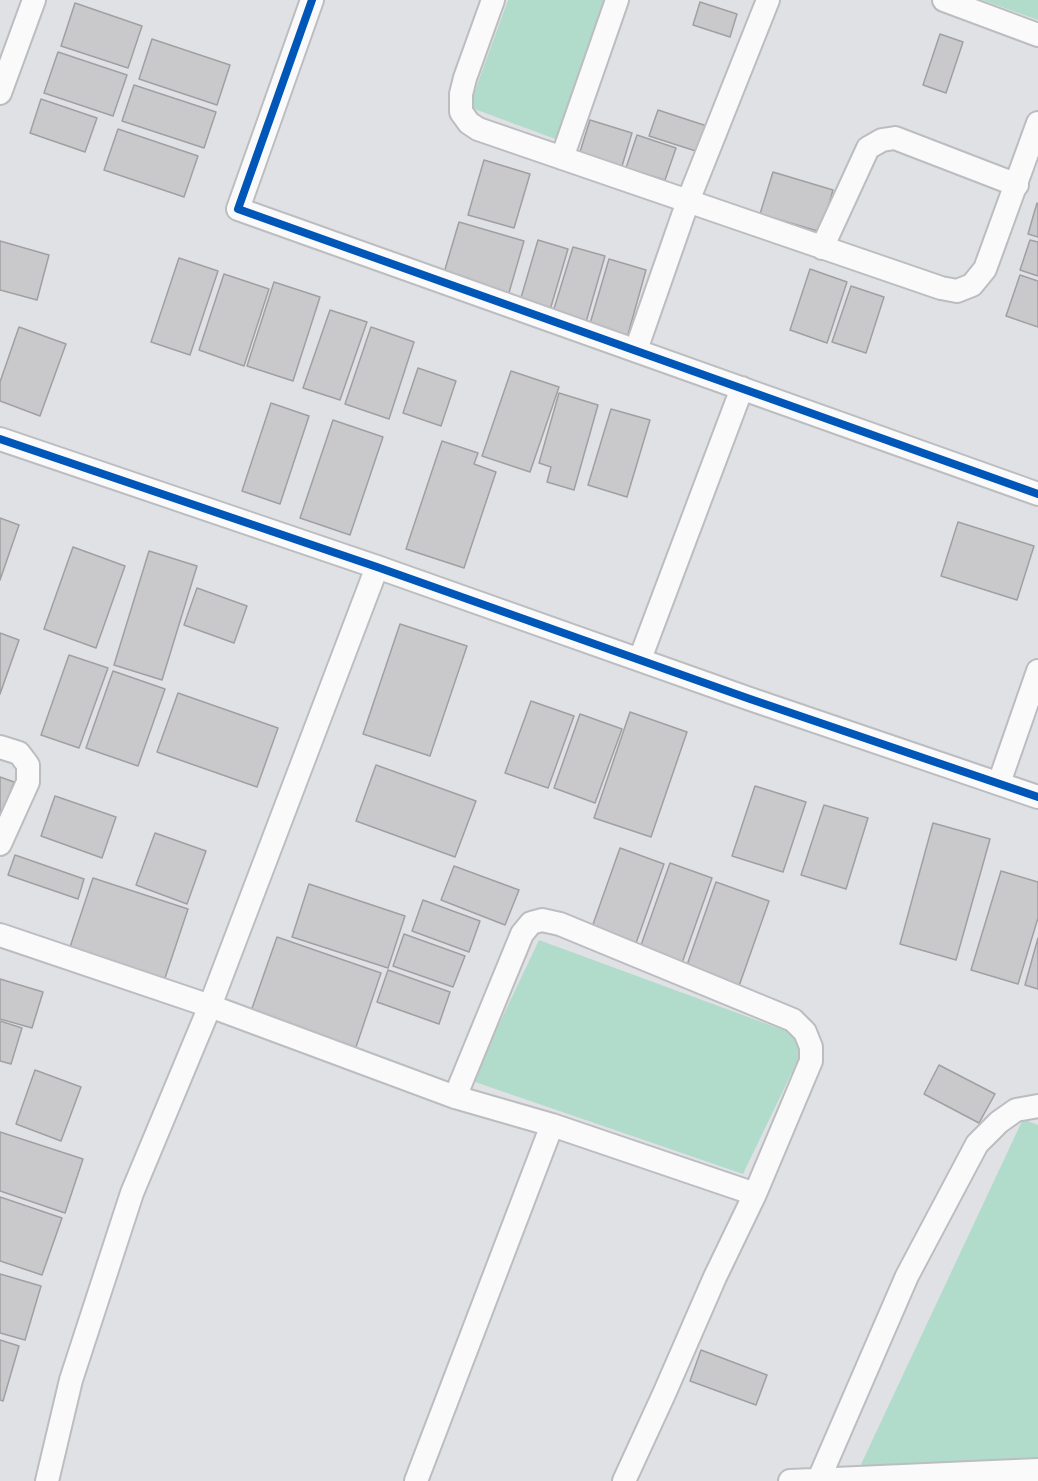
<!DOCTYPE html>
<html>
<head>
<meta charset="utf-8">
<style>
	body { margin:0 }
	canvas { display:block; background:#e0e1e5 }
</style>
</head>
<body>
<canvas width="1038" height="1481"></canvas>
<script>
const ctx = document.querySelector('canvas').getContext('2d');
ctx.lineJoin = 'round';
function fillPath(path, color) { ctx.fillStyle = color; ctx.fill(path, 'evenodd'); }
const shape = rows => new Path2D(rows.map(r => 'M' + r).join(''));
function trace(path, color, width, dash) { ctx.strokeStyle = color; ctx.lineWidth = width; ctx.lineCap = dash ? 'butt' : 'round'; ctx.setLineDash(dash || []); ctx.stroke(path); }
fillPath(shape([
	[508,0,609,0,558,140,469,107],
	[982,0,1038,0,1038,20],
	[539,940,808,1039,743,1174,472,1081],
	[1023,1119,1038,1125,1038,1461,856,1475]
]), '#b1dccb');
const building = shape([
	[700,2,737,14,730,37,693,25,700,2],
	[75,3,142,26,128,68,61,46,75,3],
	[940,34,963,42,946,93,923,85,940,34],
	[152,39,230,65,217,105,139,79,152,39],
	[58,52,127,75,113,116,44,93,58,52],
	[134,85,216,112,204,148,122,121,134,85],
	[41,99,97,118,85,152,30,133,41,99],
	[658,110,713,128,705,154,649,136,658,110],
	[590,120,632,133,622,166,580,152,590,120],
	[118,129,198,156,184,197,104,170,118,129],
	[637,135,676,148,665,180,626,168,637,135],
	[484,160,530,174,514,228,468,215,484,160],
	[773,172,833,190,821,232,760,214,773,172],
	[1037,203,1038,204,1038,237,1028,234,1037,203],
	[459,222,524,241,508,296,443,276,459,222],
	[538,240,568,249,550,310,520,301,538,240],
	[1030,240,1038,242,1038,276,1020,270,1030,240],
	[0,241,49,255,37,300,0,290,0,241],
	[573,247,605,256,586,322,553,312,573,247],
	[179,258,218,271,190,355,151,342,179,258],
	[609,259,646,270,627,338,589,327,609,259],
	[810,269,847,282,827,343,790,330,810,269],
	[224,274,269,289,244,366,199,350,224,274],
	[1020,275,1038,281,1038,327,1006,316,1020,275],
	[274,282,320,297,293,381,247,366,274,282],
	[851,286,884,297,866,353,832,342,851,286],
	[330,310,367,322,340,400,303,388,330,310],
	[19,327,66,344,40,416,0,401,0,382,19,327],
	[371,327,414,342,389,419,345,404,371,327],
	[418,368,456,381,441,426,403,413,418,368],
	[511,371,559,387,530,472,482,456,511,371],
	[559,393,598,405,574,490,547,482,551,467,539,463,559,393],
	[271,403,309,416,280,504,242,491,271,403],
	[611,409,650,420,627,497,588,485,611,409],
	[333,420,383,437,350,535,300,518,333,420],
	[442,441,478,453,474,464,496,472,464,568,406,549,442,441],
	[0,518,19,525,0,580,0,518],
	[958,522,1034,546,1017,600,941,576,958,522],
	[73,547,125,566,96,648,44,629,73,547],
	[149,551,197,566,162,680,114,665,149,551],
	[197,588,247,606,234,643,184,625,197,588],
	[400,624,467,646,430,756,363,734,400,624],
	[0,633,19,640,0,694,0,633],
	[69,655,108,668,79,748,41,735,69,655],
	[113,671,165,689,138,766,86,748,113,671],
	[178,693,278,728,257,787,157,752,178,693],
	[531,701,574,716,548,788,505,773,531,701],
	[630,712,687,732,651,837,594,818,630,712],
	[580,714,622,729,595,803,554,788,580,714],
	[376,765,476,801,455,857,356,821,376,765],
	[0,777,14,782,0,821,0,777],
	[755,786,806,802,783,872,732,856,755,786],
	[55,796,116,817,102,858,41,836,55,796],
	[824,805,868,818,846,889,801,875,824,805],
	[933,823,990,839,956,960,900,944,933,823],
	[155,833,206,851,187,904,136,885,155,833],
	[620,848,664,864,635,946,591,930,620,848],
	[15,855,84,879,78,899,8,875,15,855],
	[670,863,712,878,682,963,640,948,670,863],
	[454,866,519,890,505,925,441,900,454,866],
	[1001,871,1038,882,1038,918,1018,984,971,970,1001,871],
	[93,878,188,909,163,984,68,953,93,878],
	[716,882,769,901,739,986,686,968,716,882],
	[309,884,405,916,388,968,292,937,309,884],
	[423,900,480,921,469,952,412,931,423,900],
	[404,934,465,956,453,987,393,966,404,934],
	[277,937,381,973,355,1050,250,1014,277,937],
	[1038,938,1038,989,1025,985,1038,938],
	[388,970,450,992,439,1024,377,1002,388,970],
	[0,979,43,992,32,1028,0,1019,0,979],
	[0,1021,22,1028,11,1064,0,1061,0,1021],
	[939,1065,995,1094,979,1123,924,1094,939,1065],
	[35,1070,81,1087,61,1141,16,1124,35,1070],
	[0,1132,83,1159,65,1213,0,1191,0,1132],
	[0,1197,62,1218,42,1275,0,1261,0,1197],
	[0,1274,41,1286,25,1340,0,1333,0,1274],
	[0,1340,19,1346,3,1401,0,1400,0,1340],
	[701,1350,767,1375,756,1405,690,1381,701,1350]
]);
fillPath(building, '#c9c9cb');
trace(building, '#a0a0a2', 1.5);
const street = shape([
	[312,0,238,209,1038,494],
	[493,0,465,78,461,94,461,112,469,123,478,129,941,288,957,291,972,285,985,269,1038,123],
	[944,0,1038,35],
	[0,93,34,0],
	[562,158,617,0],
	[822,248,868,148,882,140,895,138,1017,185],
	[636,350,688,201,768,0],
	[0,439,377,567,750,699,1038,797],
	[640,659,742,388],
	[0,747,19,753,28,765,28,782,0,844],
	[999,783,1038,671],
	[0,935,210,1006,455,1097,552,1125,755,1194],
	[455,1097,522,934,531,923,542,920,560,924,793,1020,805,1032,811,1047,811,1061,755,1194,715,1277,664,1394,624,1481],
	[819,1479,907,1276,977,1144,999,1122,1016,1110,1038,1106],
	[47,1481,71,1380,132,1193,210,1006,377,567],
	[416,1481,552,1125],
	[790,1481,1038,1470]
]);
trace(street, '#bcbdc0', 26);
trace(street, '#fafafb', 22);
trace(shape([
	[312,0,238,209,1038,494],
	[0,439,377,567,750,699,1038,797]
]), '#0057b8', 8);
</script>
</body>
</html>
